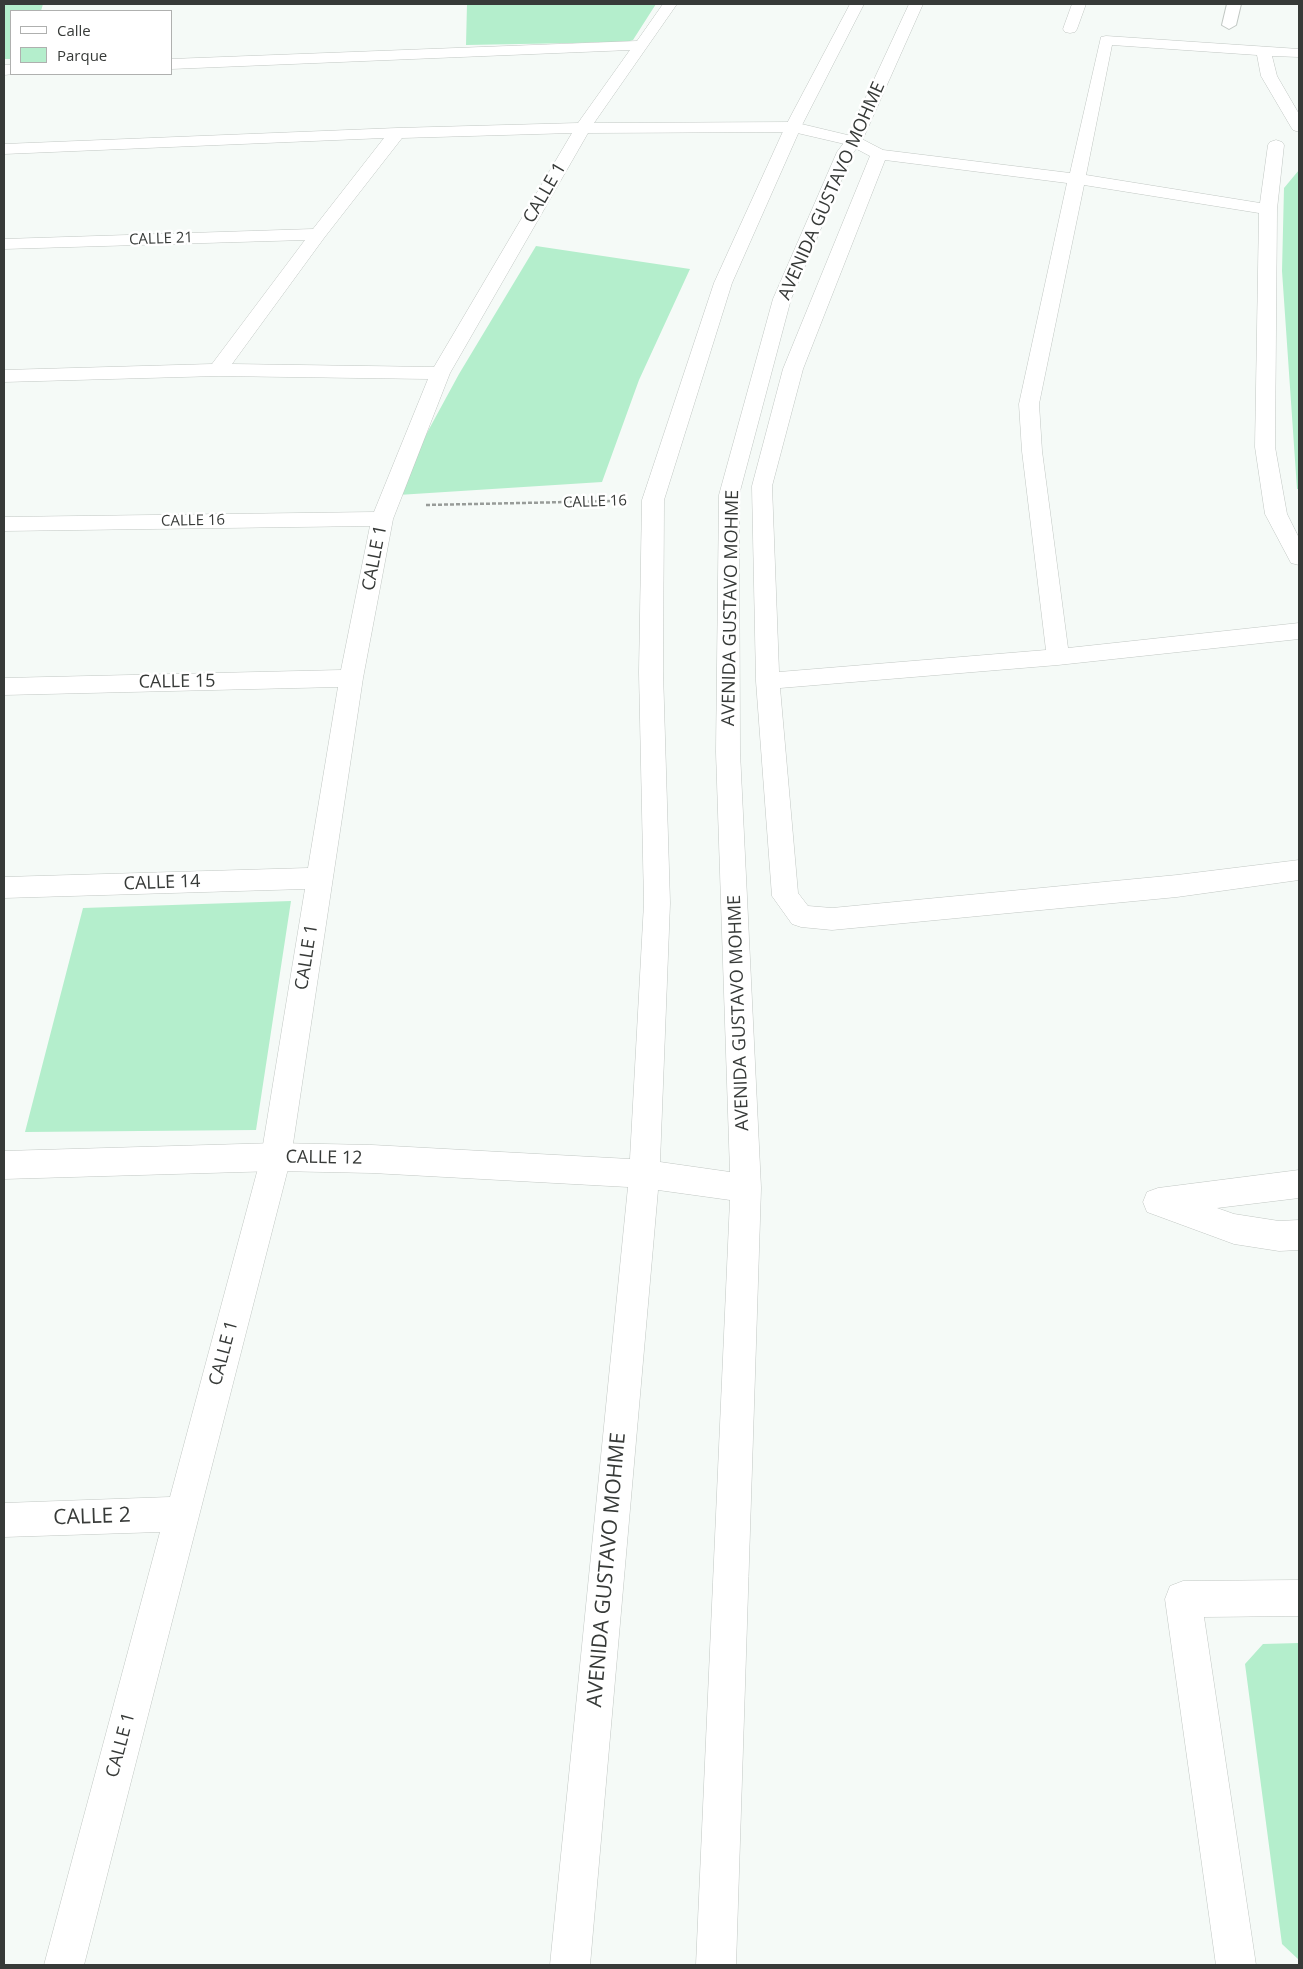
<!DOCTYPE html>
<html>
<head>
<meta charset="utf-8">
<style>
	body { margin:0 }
	#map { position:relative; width:1303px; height:1969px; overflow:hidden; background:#f5faf7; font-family:"Open Sans",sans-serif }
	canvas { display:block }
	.frame { position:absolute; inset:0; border:5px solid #373a38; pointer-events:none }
	.legend { position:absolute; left:10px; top:10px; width:162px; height:65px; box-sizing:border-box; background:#fff; border:1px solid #afb0af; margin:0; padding:6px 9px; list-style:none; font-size:15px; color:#373a38 }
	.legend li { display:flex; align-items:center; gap:10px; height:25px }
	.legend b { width:25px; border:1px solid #afb0af }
</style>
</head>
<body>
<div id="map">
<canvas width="1303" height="1969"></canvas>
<div class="frame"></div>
<ul class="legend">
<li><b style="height:6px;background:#fff"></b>Calle</li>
<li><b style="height:14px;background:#b4eecc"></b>Parque</li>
</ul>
</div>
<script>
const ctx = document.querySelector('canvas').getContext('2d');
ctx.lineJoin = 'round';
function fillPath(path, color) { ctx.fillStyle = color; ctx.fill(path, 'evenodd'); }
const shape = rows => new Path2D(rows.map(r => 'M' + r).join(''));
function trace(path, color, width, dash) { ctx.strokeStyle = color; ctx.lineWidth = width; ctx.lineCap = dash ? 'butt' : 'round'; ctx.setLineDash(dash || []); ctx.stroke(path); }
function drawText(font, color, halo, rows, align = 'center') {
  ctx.font = font + ' "Open Sans",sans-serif'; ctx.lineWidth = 5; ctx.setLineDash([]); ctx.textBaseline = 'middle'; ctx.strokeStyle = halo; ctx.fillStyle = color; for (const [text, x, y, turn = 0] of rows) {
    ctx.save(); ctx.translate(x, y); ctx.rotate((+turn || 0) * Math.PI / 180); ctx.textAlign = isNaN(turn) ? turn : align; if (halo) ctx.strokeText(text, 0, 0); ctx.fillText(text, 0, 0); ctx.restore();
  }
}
fillPath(shape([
	[4,4,43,4,41,11,11,11,11,59,4,59],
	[467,4,656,4,633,40,627,42,466,45],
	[1299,170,1299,489,1297,489,1282,271,1284,188],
	[536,246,690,269,639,380,602,482,398,495,403,477,459,374],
	[291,901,256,1130,25,1132,83,908],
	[1299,1643,1299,1960,1282,1944,1245,1664,1263,1644]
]), '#b4eecc');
const service = shape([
	[1227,4,1241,4,1236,25,1229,29,1222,25,1227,4]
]);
const minor = shape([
	[663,4,677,4,594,123,793,122,860,138,883,150,1070,173,1101,37,1106,36,1299,49,1299,57,1272,56,1277,76,1299,114,1299,132,1293,130,1291,127,1261,76,1257,55,1112,45,1086,175,1260,203,1268,145,1270,142,1276,140,1282,142,1284,145,1277,209,1275,447,1287,514,1299,538,1299,565,1291,563,1265,514,1255,447,1259,213,1084,185,1039,404,1042,451,1068,648,1299,623,1299,639,1058,665,780,688,798,893,808,906,832,908,1177,875,1299,860,1299,880,1177,897,832,930,801,927,792,924,772,896,756,681,752,486,783,369,870,156,849,145,793,132,588,133,450,373,393,519,363,678,291,1157,84,1965,44,1965,160,1532,4,1537,4,1503,170,1497,261,1157,305,889,4,898,4,877,308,868,338,687,4,695,4,678,341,670,370,526,4,531,4,517,374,512,428,379,218,376,4,382,4,370,212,364,305,240,4,249,4,239,313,229,384,138,4,154,4,144,397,128,578,123,630,50,171,69,171,59,637,41,663,4],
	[572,133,434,367,232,364,324,238,402,138,572,133],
	[885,160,1067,183,1019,404,1022,451,1046,650,779,672,772,486,803,369,885,160],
	[1072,4,1086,4,1077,29,1075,32,1070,33,1065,32,1063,29,1072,4],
	[4,65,11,65,11,74,14,74,4,75,4,65],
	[1299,1170,1299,1198,1217,1208,1234,1214,1279,1221,1299,1220,1299,1250,1279,1251,1234,1244,1147,1212,1143,1202,1147,1192,1158,1188,1299,1170],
	[1299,1580,1299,1616,1204,1617,1256,1965,1216,1965,1165,1599,1170,1586,1183,1581,1299,1580]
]);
const tertiary = shape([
	[850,4,864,4,801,127,732,283,664,500,663,672,670,903,660,1162,730,1172,716,752,719,495,773,299,837,152,846,140,909,4,923,4,862,141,853,153,791,299,739,495,740,752,761,1188,736,1965,696,1965,730,1200,658,1190,590,1965,550,1965,628,1187,372,1173,276,1171,4,1179,4,1151,276,1143,372,1145,630,1159,644,903,639,672,642,500,714,283,785,127,850,4]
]);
trace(service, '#c1c7c3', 2);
trace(minor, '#c1c7c3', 1);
trace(tertiary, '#c1c7c3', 1);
trace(shape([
	[426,505,615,501]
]), '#989c99', 2.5, [4, 2]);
fillPath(service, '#fff');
fillPath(minor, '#fff');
fillPath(tertiary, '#fff');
drawText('15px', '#373a38', '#fff', [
	["CALLE 21",161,239,-2],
	["CALLE 16",595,502,-2],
	["CALLE 16",193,521,-1]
]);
drawText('18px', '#373a38', '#fff', [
	["AVENIDA GUSTAVO MOHME",832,191,-66],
	["CALLE 1",545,193,-60],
	["CALLE 1",375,558,-79],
	["AVENIDA GUSTAVO MOHME",731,608,-89],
	["CALLE 15",177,682,-1],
	["CALLE 14",162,883,-2],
	["CALLE 1",307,957,-81],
	["AVENIDA GUSTAVO MOHME",739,1013,-92],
	["CALLE 12",324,1158,1],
	["CALLE 1",224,1353,-75],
	["CALLE 1",121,1745,-75]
]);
drawText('21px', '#373a38', '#fff', [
	["CALLE 2",92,1517,-2],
	["AVENIDA GUSTAVO MOHME",607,1570,-85]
]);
</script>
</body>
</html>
